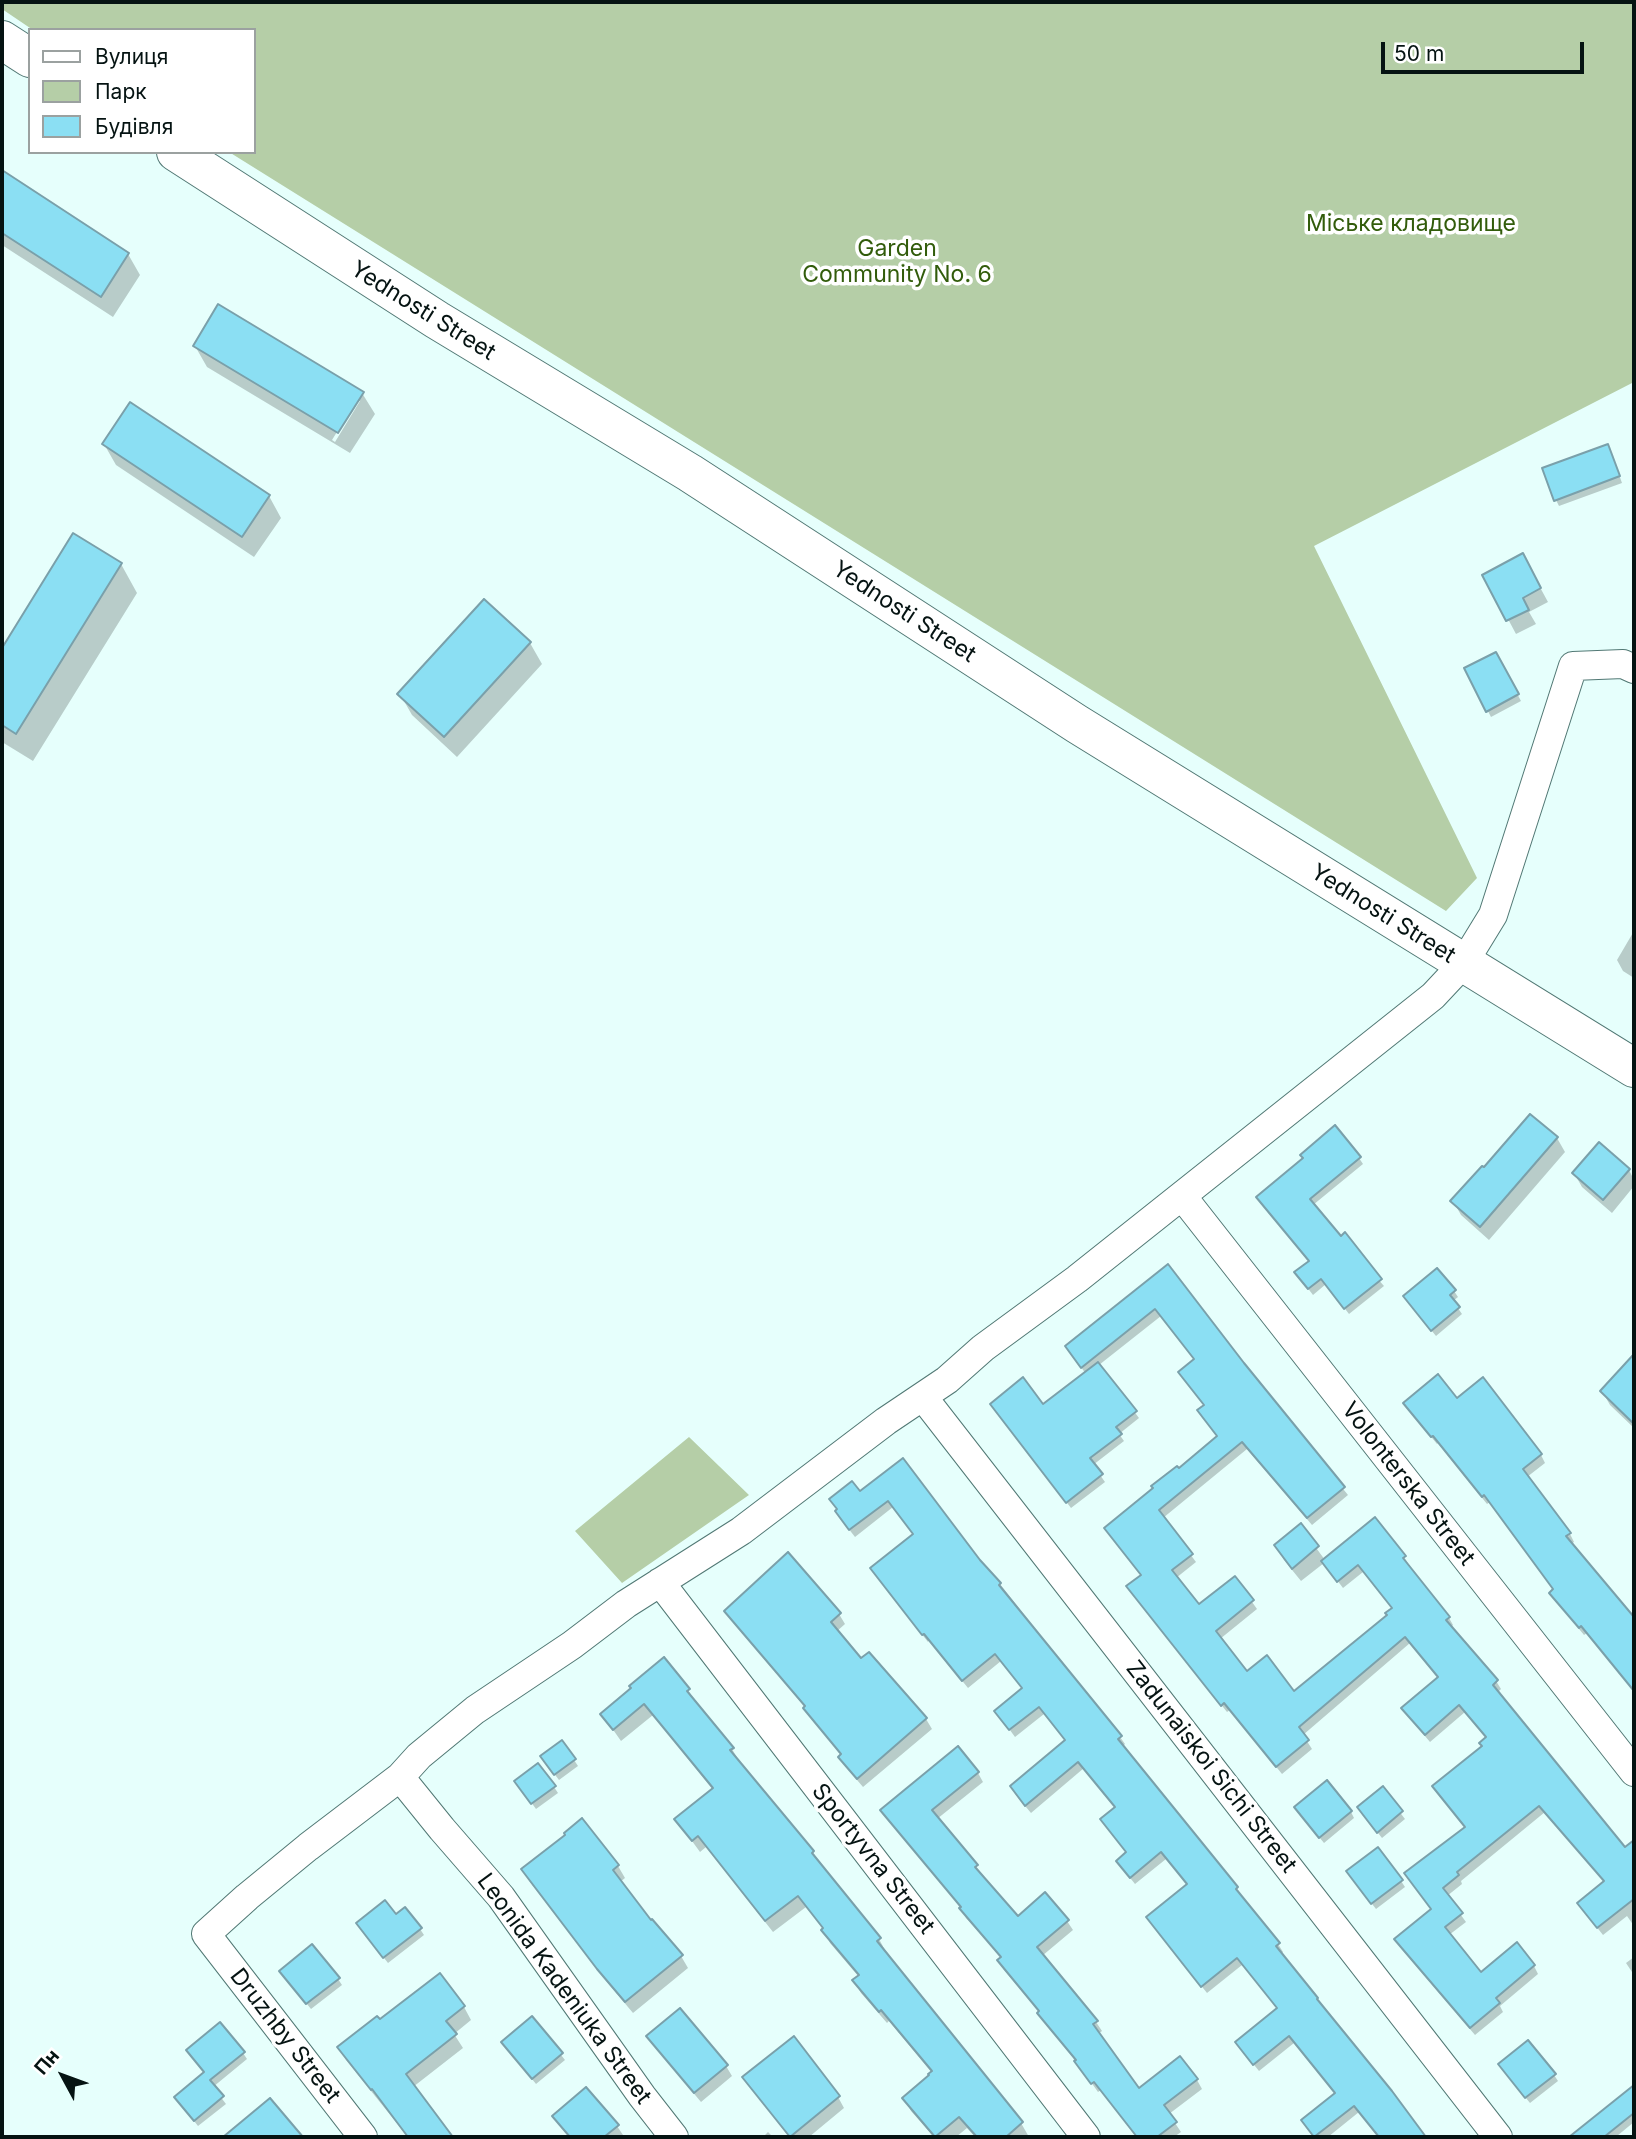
<!DOCTYPE html>
<html>
<head>
<meta charset="utf-8">
<style>
	body { margin:0 }
	#map { position:relative; width:1636px; height:2139px; overflow:hidden; background:#e6fffc; font-family:Inter,sans-serif }
	canvas { display:block }
	.frame { position:absolute; inset:0; border:4px solid #051312; pointer-events:none }
	.legend { position:absolute; left:28px; top:28px; width:228px; height:126px; box-sizing:border-box; background:#fff; border:2px solid #9ba1a0; margin:0; padding:9px 12px; list-style:none; font-size:21px; color:#051312 }
	.legend li { display:flex; align-items:center; gap:14px; height:35px }
	.legend b { width:35px; border:2px solid #9ba1a0 }
	.north { position:absolute; left:28px; top:2041px; width:70px; height:70px; -webkit-text-stroke:5px #fff; paint-order:stroke; rotate:311deg; font-size:19px; font-weight:700; line-height:28px; text-align:center; color:#051312 }
	.north::after { content:''; display:block; margin:auto; width:24px; height:32px; background:#051312; clip-path:polygon(50% 0,100% 100%,50% 72%,0 100%) }
	.scale { position:absolute; left:1381px; top:42px; width:203px; height:32px; box-sizing:border-box; border:4px solid #051312; border-top:0; padding-left:9px; font-size:21px; line-height:24px; white-space:nowrap; color:#051312; -webkit-text-stroke:5px #fff; paint-order:stroke }
</style>
</head>
<body>
<div id="map">
<canvas width="1636" height="2139"></canvas>
<div class="frame"></div>
<ul class="legend">
<li><b style="height:9px;background:#fff"></b>Вулиця</li>
<li><b style="height:19px;background:#b5cea7"></b>Парк</li>
<li><b style="height:19px;background:#8bdff3"></b>Будівля</li>
</ul>
<div class="north">Пн</div>
<div class="scale">50 m</div>
</div>
<script>
const ctx = document.querySelector('canvas').getContext('2d');
ctx.lineJoin = 'round';
function fillPath(path, color) { ctx.fillStyle = color; ctx.fill(path, 'evenodd'); }
const shape = rows => new Path2D(rows.map(r => 'M' + r).join(''));
function trace(path, color, width, dash) { ctx.strokeStyle = color; ctx.lineWidth = width; ctx.lineCap = dash ? 'butt' : 'round'; ctx.setLineDash(dash || []); ctx.stroke(path); }
function drawText(font, color, halo, rows, align = 'center') {
  ctx.font = font + ' Inter,sans-serif'; ctx.lineWidth = 7; ctx.setLineDash([]); ctx.textBaseline = 'middle'; ctx.strokeStyle = halo; ctx.fillStyle = color; for (const [text, x, y, turn = 0] of rows) {
    ctx.save(); ctx.translate(x, y); ctx.rotate((+turn || 0) * Math.PI / 180); ctx.textAlign = isNaN(turn) ? turn : align; if (halo) ctx.strokeText(text, 0, 0); ctx.fillText(text, 0, 0); ctx.restore();
  }
}
fillPath(shape([
	[2,2,1634,2,1634,382,1314,546,1477,878,1446,911,229,152,254,152,254,30,33,30,2,9],
	[689,1437,749,1495,622,1583,575,1531]
]), '#b5cea7');
fillPath(shape([
	[2,172,128,254,140,275,113,317,2,245],
	[195,346,362,393,375,414,350,453,207,367],
	[356,401,360,401,335,442,332,440],
	[104,444,269,496,281,518,254,557,116,465],
	[1611,452,1622,483,1559,506,1556,500],
	[73,535,121,564,137,593,33,761,2,742,2,651],
	[1530,569,1548,602,1529,612,1536,624,1516,634,1485,576],
	[530,643,542,664,457,757,412,715,400,694],
	[1496,654,1521,701,1491,717,1466,669],
	[1634,931,1634,978,1623,971,1617,960],
	[1557,1138,1565,1152,1489,1240,1461,1215,1453,1201],
	[1359,1158,1363,1164,1313,1205,1384,1286,1349,1314,1326,1284,1313,1295,1300,1278,1310,1262,1262,1204],
	[1629,1170,1634,1180,1634,1186,1612,1213,1582,1187,1574,1173],
	[1168,1266,1242,1364,1348,1495,1312,1525,1247,1449,1163,1518,1196,1562,1176,1578,1199,1607,1235,1578,1257,1609,1220,1639,1247,1673,1293,1693,1389,1616,1393,1609,1363,1572,1343,1588,1324,1563,1301,1581,1284,1560,1276,1546,1300,1526,1325,1560,1404,1557,1409,1565,1407,1566,1449,1618,1453,1625,1450,1628,1496,1681,1501,1689,1497,1693,1634,1860,1634,1926,1627,1916,1603,1935,1584,1911,1605,1883,1545,1812,1461,1881,1462,1884,1447,1896,1466,1922,1449,1935,1480,1975,1534,1966,1538,1974,1500,2006,1503,2012,1475,2035,1400,1947,1396,1940,1432,1910,1406,1874,1466,1828,1483,1747,1487,1738,1465,1712,1430,1742,1408,1716,1404,1708,1439,1678,1410,1643,1303,1735,1312,1749,1282,1774,1230,1710,1227,1712,1133,1594,1142,1576,1106,1528,1218,1437,1199,1411,1205,1406,1195,1360,1161,1316,1099,1365,1139,1418,1119,1434,1124,1441,1093,1465,1105,1482,1071,1508,996,1410,1043,1407,1086,1374,1072,1355],
	[1454,1291,1458,1297,1453,1301,1462,1314,1436,1336,1409,1303],
	[1634,1357,1634,1428,1610,1405,1602,1391],
	[1457,1400,1541,1455,1545,1463,1527,1477,1570,1534,1574,1542,1571,1544,1634,1619,1634,1691,1587,1633,1584,1635,1556,1601,1551,1593,1555,1590,1490,1502,1487,1504,1438,1443,1437,1444,1410,1411],
	[902,1461,978,1561,1000,1584,1120,1737,1125,1744,1122,1747,1236,1888,1278,1944,1283,1952,1281,1954,1424,2137,1379,2137,1359,2112,1328,2137,1315,2137,1308,2129,1336,2095,1294,2043,1259,2071,1242,2050,1279,2009,1242,1965,1207,1993,1153,1925,1188,1886,1166,1859,1135,1884,1123,1869,1127,1853,1102,1820,1116,1808,1084,1768,1031,1813,1016,1795,1012,1787,1066,1741,1044,1714,1015,1737,996,1711,1023,1689,1001,1661,968,1688,929,1640,928,1642,876,1576,914,1535,893,1507,855,1537,841,1519,860,1494],
	[726,1611,839,1614,845,1624,836,1632,861,1660,869,1654,926,1719,932,1729,863,1787,846,1767,840,1757,842,1755,811,1718,806,1708,732,1621],
	[688,1690,695,1702,732,1749,739,1761,738,1762,813,1852,819,1865,879,1939,886,1952,884,1953,1021,2123,1029,2137,975,2137,967,2128,956,2137,934,2137,911,2111,904,2098,932,2073,889,2021,887,2023,861,1993,854,1981,859,1977,830,1943,824,1930,806,1907,773,1932,706,1847,700,1852,676,1819,713,1790,653,1715,621,1741,602,1714],
	[574,1760,578,1766,559,1780,546,1763],
	[978,1773,983,1782,937,1819,1018,1918,1067,1921,1073,1930,1042,1956,1096,2022,1102,2031,1098,2034,1139,2090,1197,2080,1202,2089,1169,2114,1181,2132,1174,2137,1137,2137,1101,2090,1098,2092,1076,2061,1044,2022,1040,2012,1004,1970,999,1961,1002,1958,966,1918,962,1908,888,1819],
	[520,1787,554,1787,558,1793,536,1809],
	[1382,1789,1405,1819,1382,1838,1362,1813],
	[1351,1812,1354,1818,1324,1843,1300,1814],
	[567,1836,618,1866,625,1878,620,1882,651,1923,681,1956,688,1968,633,2013,607,1982,530,1882,523,1870],
	[1352,1878,1401,1881,1405,1887,1376,1909],
	[396,1917,420,1929,424,1935,388,1963,361,1929],
	[1634,1957,1634,1975,1626,1963],
	[439,1976,464,2007,471,2020,454,2034,463,2048,413,2087,450,2137,408,2137,346,2060,339,2048,379,2022],
	[285,1977,338,1979,342,1985,311,2009],
	[532,2018,565,2060,536,2084,507,2048],
	[649,2036,726,2066,732,2076,701,2102,655,2047],
	[188,2051,243,2053,247,2059,213,2087,226,2104,198,2126,176,2098,205,2074],
	[1504,2071,1554,2075,1558,2081,1530,2103],
	[744,2077,838,2097,844,2108,809,2137,789,2137,751,2088],
	[1634,2087,1634,2122,1617,2136,1618,2137,1572,2137],
	[554,2117,617,2126,623,2135,621,2137,569,2137],
	[768,2132,773,2137,763,2137]
]), '#0003');
const building = shape([
	[2,170,129,253,101,297,2,233,2,170],
	[218,304,364,392,338,433,193,346,218,304],
	[130,402,270,495,242,537,102,444,130,402],
	[1608,444,1620,476,1554,501,1542,468,1608,444],
	[73,533,122,563,16,734,2,725,2,648,73,533],
	[1523,553,1541,588,1523,598,1529,610,1506,621,1482,575,1523,553],
	[484,599,531,642,444,737,397,694,484,599],
	[1496,652,1519,694,1486,712,1464,668,1496,652],
	[1530,1114,1558,1137,1480,1227,1450,1201,1482,1166,1484,1167,1530,1114],
	[1335,1125,1361,1157,1310,1199,1341,1236,1345,1232,1382,1279,1344,1309,1321,1279,1308,1289,1294,1272,1309,1261,1256,1197,1303,1158,1300,1155,1335,1125],
	[1599,1142,1630,1169,1603,1200,1572,1173,1599,1142],
	[1168,1264,1244,1363,1345,1487,1307,1518,1242,1442,1159,1510,1193,1554,1172,1570,1199,1604,1235,1576,1254,1600,1216,1631,1247,1671,1267,1655,1294,1691,1387,1615,1385,1613,1392,1608,1358,1565,1337,1582,1321,1561,1375,1517,1406,1556,1403,1558,1450,1617,1446,1620,1498,1680,1493,1685,1625,1847,1634,1840,1634,1899,1597,1928,1577,1903,1604,1881,1539,1806,1457,1872,1459,1875,1443,1888,1463,1913,1445,1927,1481,1972,1517,1942,1535,1965,1496,1998,1500,2003,1470,2028,1394,1939,1431,1909,1404,1873,1465,1827,1432,1786,1482,1746,1479,1743,1486,1737,1459,1705,1425,1735,1401,1708,1438,1677,1405,1637,1299,1727,1309,1740,1276,1767,1224,1703,1221,1706,1126,1586,1141,1575,1104,1528,1153,1488,1151,1486,1177,1466,1179,1468,1217,1436,1197,1410,1204,1405,1178,1372,1194,1359,1155,1309,1081,1368,1065,1346,1168,1264],
	[1437,1268,1456,1290,1450,1295,1460,1307,1431,1331,1403,1296,1437,1268],
	[1634,1354,1634,1424,1600,1391,1634,1354],
	[1098,1362,1137,1411,1116,1427,1122,1434,1090,1458,1103,1474,1066,1503,990,1404,1023,1377,1043,1404,1098,1362],
	[1438,1374,1457,1398,1483,1377,1542,1454,1523,1469,1571,1533,1566,1536,1634,1617,1634,1691,1581,1626,1579,1628,1549,1593,1553,1589,1484,1495,1482,1497,1433,1436,1431,1437,1403,1403,1438,1374],
	[903,1458,980,1560,1001,1583,999,1585,1122,1736,1118,1739,1238,1887,1236,1889,1280,1943,1276,1946,1318,1998,1317,1999,1392,2091,1426,2137,1379,2137,1354,2106,1314,2137,1301,2120,1335,2093,1289,2036,1253,2065,1235,2042,1277,2008,1237,1958,1201,1987,1146,1917,1187,1884,1161,1852,1130,1878,1116,1861,1126,1852,1100,1819,1115,1807,1078,1762,1025,1806,1010,1786,1065,1740,1039,1707,1009,1730,994,1711,1022,1688,995,1654,962,1681,924,1634,922,1635,870,1568,913,1534,888,1501,849,1530,835,1511,837,1509,829,1499,852,1481,860,1491,903,1458],
	[1301,1523,1319,1546,1292,1569,1274,1545,1301,1523],
	[788,1552,841,1613,831,1622,861,1658,869,1652,927,1718,857,1779,838,1757,841,1754,803,1708,805,1706,724,1611,788,1552],
	[664,1657,690,1689,687,1691,734,1748,730,1750,814,1851,812,1853,881,1938,877,1941,1023,2122,1006,2137,977,2137,959,2117,935,2137,902,2098,929,2075,928,2074,932,2071,881,2010,879,2012,852,1980,859,1975,821,1930,823,1928,798,1896,765,1921,698,1836,692,1841,674,1819,713,1788,644,1704,613,1730,600,1714,631,1688,629,1686,664,1657],
	[562,1740,576,1759,554,1775,540,1756,562,1740],
	[958,1746,979,1772,932,1810,978,1865,975,1867,1018,1916,1045,1892,1069,1920,1037,1947,1098,2021,1093,2024,1139,2088,1180,2056,1198,2079,1164,2105,1177,2122,1157,2137,1137,2137,1094,2082,1091,2084,1074,2061,1076,2060,1037,2013,1039,2011,997,1960,1001,1957,959,1908,961,1907,880,1810,958,1746],
	[538,1763,556,1786,531,1804,514,1781,538,1763],
	[1327,1780,1352,1811,1319,1838,1294,1807,1327,1780],
	[1383,1786,1403,1811,1377,1833,1357,1807,1383,1786],
	[582,1818,619,1865,613,1870,651,1920,652,1919,683,1955,625,2002,597,1969,521,1869,565,1835,564,1833,582,1818],
	[1378,1847,1403,1880,1371,1904,1346,1871,1378,1847],
	[385,1900,396,1914,405,1907,422,1928,383,1958,356,1923,385,1900],
	[312,1944,340,1978,306,2004,279,1971,312,1944],
	[440,1973,465,2006,446,2021,457,2034,406,2074,453,2137,408,2137,372,2089,371,2090,337,2047,377,2016,380,2019,440,1973],
	[680,2008,728,2065,694,2093,646,2036,680,2008],
	[532,2016,563,2053,532,2079,501,2042,532,2016],
	[220,2022,245,2052,210,2080,224,2096,194,2121,174,2097,204,2072,186,2050,220,2022],
	[794,2036,840,2096,790,2137,742,2077,794,2036],
	[1528,2040,1556,2074,1525,2098,1498,2064,1528,2040],
	[1634,2085,1634,2113,1604,2137,1569,2137,1634,2085],
	[586,2087,619,2125,604,2137,570,2137,552,2116,586,2087],
	[270,2098,303,2137,223,2137,270,2098]
]);
fillPath(building, '#8bdff3');
trace(building, '#7aa0aa', 2);
const minor = shape([
	[1182,1196,1634,1772],
	[923,1397,1498,2137],
	[660,1582,1086,2137],
	[400,1777,442,1829,501,1897,642,2096,674,2137],
	[363,2137,206,1934,247,1897,308,1847,400,1777,419,1756,475,1710,572,1645,626,1604,741,1531,886,1421,947,1380,983,1348,1077,1279,1433,996,1463,964,1493,915,1573,666,1623,664,1634,669]
]);
const secondary = shape([
	[2,40,30,58],
	[176,152,437,320,690,473,1077,724,1634,1068]
]);
trace(minor, '#517874', 30);
trace(secondary, '#517874', 40);
trace(minor, '#fff', 28);
trace(secondary, '#fff', 38);
drawText('23px', '#325c0b', '#fff', [
	["Міське кладовище",1411,224],
	["Garden",897,249],
	["Community No. 6",897,275]
]);
drawText('23px', '#051312', '#fff', [
	["Yednosti Street",423,311,32],
	["Yednosti Street",904,612,33],
	["Yednosti Street",1383,914,32],
	["Volonterska Street",1408,1484,52],
	["Zadunaiskoi Sichi Street",1211,1767,52],
	["Sportyvna Street",873,1859,52],
	["Leonida Kadeniuka Street",564,1989,54],
	["Druzhby Street",285,2036,52]
]);
</script>
</body>
</html>
